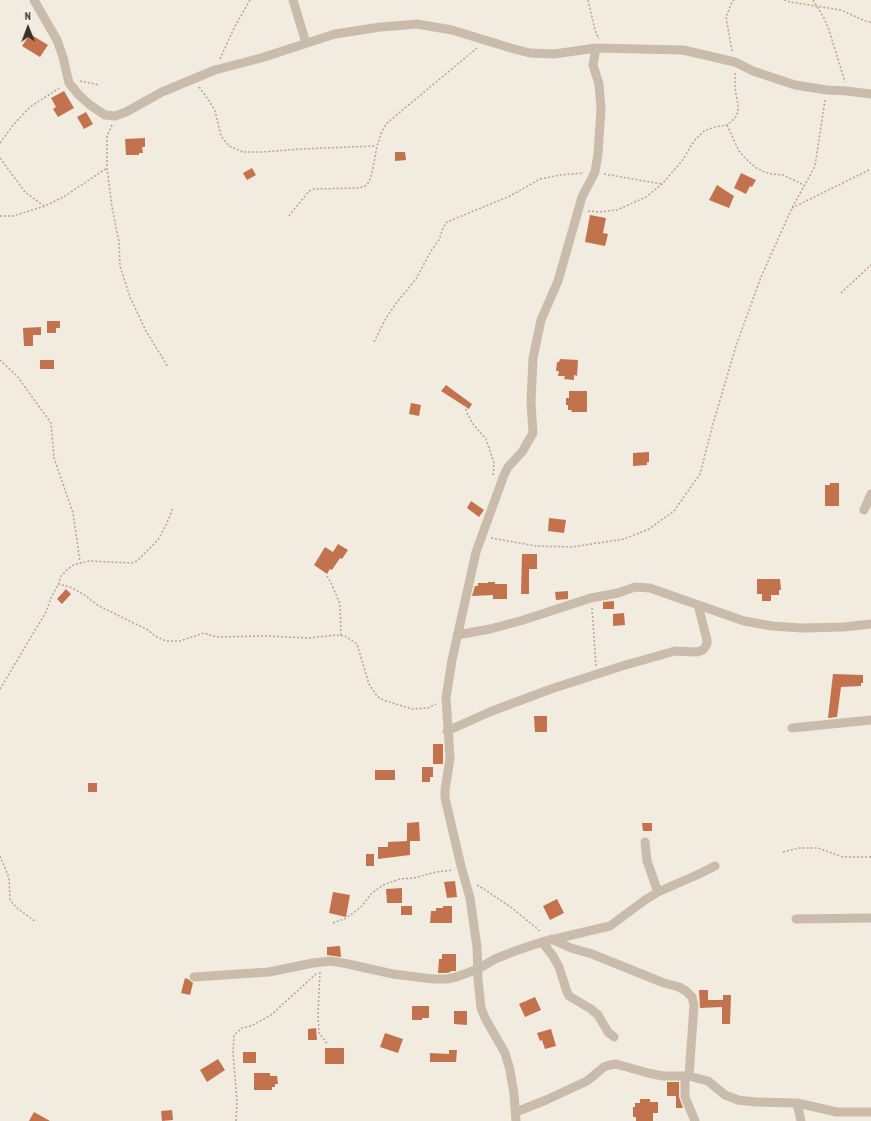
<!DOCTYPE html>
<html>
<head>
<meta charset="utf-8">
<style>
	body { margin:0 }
	#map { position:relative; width:871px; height:1121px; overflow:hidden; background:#f2ebdf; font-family:"PT Sans Narrow",sans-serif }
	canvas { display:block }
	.north { position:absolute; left:8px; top:8px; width:40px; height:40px; -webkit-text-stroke:3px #faf5ec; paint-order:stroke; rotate:359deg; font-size:11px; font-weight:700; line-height:16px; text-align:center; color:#38302a }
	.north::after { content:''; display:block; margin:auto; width:14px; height:18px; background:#38302a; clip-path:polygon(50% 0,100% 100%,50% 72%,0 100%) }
</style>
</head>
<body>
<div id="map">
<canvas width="871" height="1121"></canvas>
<div class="north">N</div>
</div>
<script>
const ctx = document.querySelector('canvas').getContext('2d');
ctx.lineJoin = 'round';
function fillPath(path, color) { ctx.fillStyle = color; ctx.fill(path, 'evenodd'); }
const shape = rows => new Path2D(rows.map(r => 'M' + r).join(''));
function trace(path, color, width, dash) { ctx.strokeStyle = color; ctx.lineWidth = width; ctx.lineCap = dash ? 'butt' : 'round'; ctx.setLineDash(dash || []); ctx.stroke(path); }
fillPath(shape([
	[30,34,48,45,40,57,22,46],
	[64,91,74,108,58,117,53,109,56,107,51,98],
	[86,112,93,124,84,129,77,117],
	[145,138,145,147,142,147,143,153,139,153,139,155,126,155,125,139],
	[395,152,405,152,406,160,395,161],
	[252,168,256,175,247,180,243,173],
	[741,173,756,180,752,187,750,186,746,194,734,188],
	[717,185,734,196,729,208,709,200],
	[590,215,606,218,603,233,608,234,605,246,585,242],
	[47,321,60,321,60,328,56,328,56,333,47,333],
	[41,327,41,335,33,335,33,346,24,346,23,328],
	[560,359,578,360,577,376,574,375,574,380,564,379,565,376,558,376,559,371,556,371,557,362,559,362],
	[40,360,54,360,54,369,40,369],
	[446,385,472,404,469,409,441,391],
	[569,391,587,391,587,412,571,412,572,410,568,410,568,405,566,405,566,398,569,398],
	[411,403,421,405,419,416,409,414],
	[649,452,649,462,647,462,647,465,633,466,633,453],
	[830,483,839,483,839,506,825,506,825,485,830,485],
	[471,501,484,510,479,517,467,508],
	[549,518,566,520,564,533,548,531],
	[338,544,348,550,342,559,340,558,332,570,330,569,327,574,314,565,325,547,333,552],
	[522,554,537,554,537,569,529,569,529,594,521,594],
	[757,579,780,579,781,590,779,590,779,595,771,595,771,601,762,601,762,594,757,594],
	[488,582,495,582,495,584,507,584,507,599,493,599,493,595,472,596,475,586,478,586,478,583,488,583],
	[66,589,71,594,62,604,57,599],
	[568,591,568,599,556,600,555,592],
	[614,601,614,609,603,609,603,602],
	[624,613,625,625,613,626,613,614],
	[833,674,863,675,863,683,861,683,861,686,841,687,837,717,828,718],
	[534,716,547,716,547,732,535,732],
	[433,744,443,744,443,764,433,764],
	[422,767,433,767,433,777,430,777,430,782,422,782],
	[375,770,395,770,395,780,375,780],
	[88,783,97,783,97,792,88,792],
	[419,822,420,841,410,841,410,855,378,859,378,847,388,847,388,842,407,841,407,823],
	[642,823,652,823,652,831,643,831],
	[366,854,374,854,374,866,366,866],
	[455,881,457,897,447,898,444,882],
	[402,888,402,903,387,903,386,889],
	[333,892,350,895,346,917,329,913],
	[557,899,564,913,550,920,543,906],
	[401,906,412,906,412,915,401,915],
	[443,906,452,906,452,923,430,923,431,911,436,911,436,908,443,908],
	[340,946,341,957,327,955,327,947],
	[442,954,456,954,456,971,450,971,451,972,446,973,438,973,439,959,442,959],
	[185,978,188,979,193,983,190,995,181,993],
	[699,990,708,990,708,1000,723,1000,723,995,731,995,730,1024,722,1024,722,1007,700,1008],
	[535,997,541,1010,525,1017,519,1004],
	[412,1006,429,1006,429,1018,422,1018,422,1020,412,1020],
	[454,1011,467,1011,467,1025,454,1024],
	[316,1028,317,1040,308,1040,308,1029],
	[551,1029,556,1046,545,1049,542,1040,540,1041,537,1033],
	[385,1033,403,1039,398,1053,380,1047],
	[325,1048,344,1048,344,1064,325,1064],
	[449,1050,457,1050,456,1062,430,1062,430,1053,449,1054],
	[243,1052,256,1052,256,1063,243,1063],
	[218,1059,225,1070,207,1082,200,1070],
	[254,1073,270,1073,270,1076,277,1076,278,1084,275,1084,275,1087,272,1087,272,1090,254,1090],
	[667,1082,679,1082,679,1097,683,1108,676,1108,676,1096,667,1096],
	[640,1099,650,1099,650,1102,658,1102,658,1113,653,1113,653,1121,636,1121,636,1117,633,1117,633,1107,635,1107,635,1103,640,1103],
	[172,1110,173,1120,162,1121,161,1111],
	[34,1112,50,1121,29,1121]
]), '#c2734e');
trace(shape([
	[588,0,595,30,599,39],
	[784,0,790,2,841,10,865,21,871,22],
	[813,0,824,18,829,30,845,82],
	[732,51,726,17,732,2,734,0],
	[220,59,234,28,250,0],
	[80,81,99,85],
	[199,87,210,102,215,111,221,136,229,146,243,152,262,152,301,149,376,146],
	[112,125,107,136,107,168,112,207,119,242,120,266,130,297,146,331,168,367],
	[727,125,739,151,744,157,755,167,762,171,771,174,783,175,804,185],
	[0,143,14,124,30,107,61,87],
	[0,158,25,192,44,206],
	[604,174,662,184],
	[792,208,871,169],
	[588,211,600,212,617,210,646,197,662,184,682,161,694,141,704,131,715,127,727,125,735,118,738,112,738,105,735,88,735,73],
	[0,216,13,216,45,206,65,196,107,168],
	[289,216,309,191,314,189,359,188,365,186,369,182,372,173,377,146,382,131,387,123,477,48],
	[841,293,871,265],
	[374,342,386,318,397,302,416,279,431,251,439,240,443,228,447,222,510,196,540,179,560,175,584,173],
	[0,360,17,376,51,423,54,458,73,513,80,562],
	[465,405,467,413,473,424,486,439,494,463,493,477],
	[491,538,536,546,572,547,624,539,649,529,674,511,700,474,713,424,736,346,761,277,792,208,815,166,825,100],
	[327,576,332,585,340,604,341,635],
	[58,584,70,587,83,594,99,606,148,630,155,636,166,641,180,641,204,633,216,637,265,636,309,638,335,635,345,636,357,644,369,684,377,696,383,700,412,709,428,708,436,704],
	[592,608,596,666],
	[0,689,46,612,51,598,59,583,61,576,66,571,73,565,89,561,132,563,137,561,158,540,166,525,173,508],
	[783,852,799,848,818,848,843,857,871,857],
	[0,856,9,878,10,900,17,908,36,922],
	[477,885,484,889,512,908,541,932],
	[333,923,344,919,352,914,362,906,371,894,383,885,400,879,414,878,436,872,453,870],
	[320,972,318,1013,319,1033,328,1045],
	[236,1121,237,1101,233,1053,234,1035,242,1028,251,1026,271,1015,317,973]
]), '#b6a696', 1.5, [2, 2]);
trace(shape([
	[34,0,57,40,63,57,69,83,79,95,90,105,105,115,115,116,126,112,162,92,215,70,261,58,335,34,381,27,417,24,452,30,514,49,530,53,554,54,596,48,683,50,735,62,753,71,795,85,827,90,847,91,871,94],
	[293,0,306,43],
	[864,510,871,494],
	[457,635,490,629,520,621,591,598,618,593,635,587,650,588,744,621,772,626,802,628,844,627,871,624],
	[792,728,871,720],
	[447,731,492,711,551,689,622,666,675,651,697,652,703,650,707,644,707,640,698,605],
	[645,842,647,861,658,892],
	[796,919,871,918],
	[551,939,571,948,592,954,664,983,679,987,686,991,692,997,694,1005,689,1076],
	[542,942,553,956,559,967,567,992,569,996,591,1009,598,1015,608,1032,614,1037],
	[194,977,269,972,313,963,331,961,348,964,393,974,433,979,447,979,456,977,478,969,495,959,515,951,542,942,610,926,645,900,658,892,699,874,715,866],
	[685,1077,685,1097,695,1121],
	[797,1103,801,1121],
	[516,1112,546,1100,587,1081,604,1067,610,1065,616,1064,648,1073,663,1076,689,1076,700,1079,708,1081,725,1095,738,1100,756,1102,797,1103,837,1112,871,1112],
	[516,1121,514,1094,510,1070,505,1053,485,1018,481,1008,478,979,477,947,470,898,461,866,445,798,445,790,450,758,446,698,452,660,476,552,504,475,508,467,522,452,533,433,531,402,533,358,541,320,558,281,582,197,595,172,598,154,601,109,599,84,593,65,596,48]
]), '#cabcab', 9);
</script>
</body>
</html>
